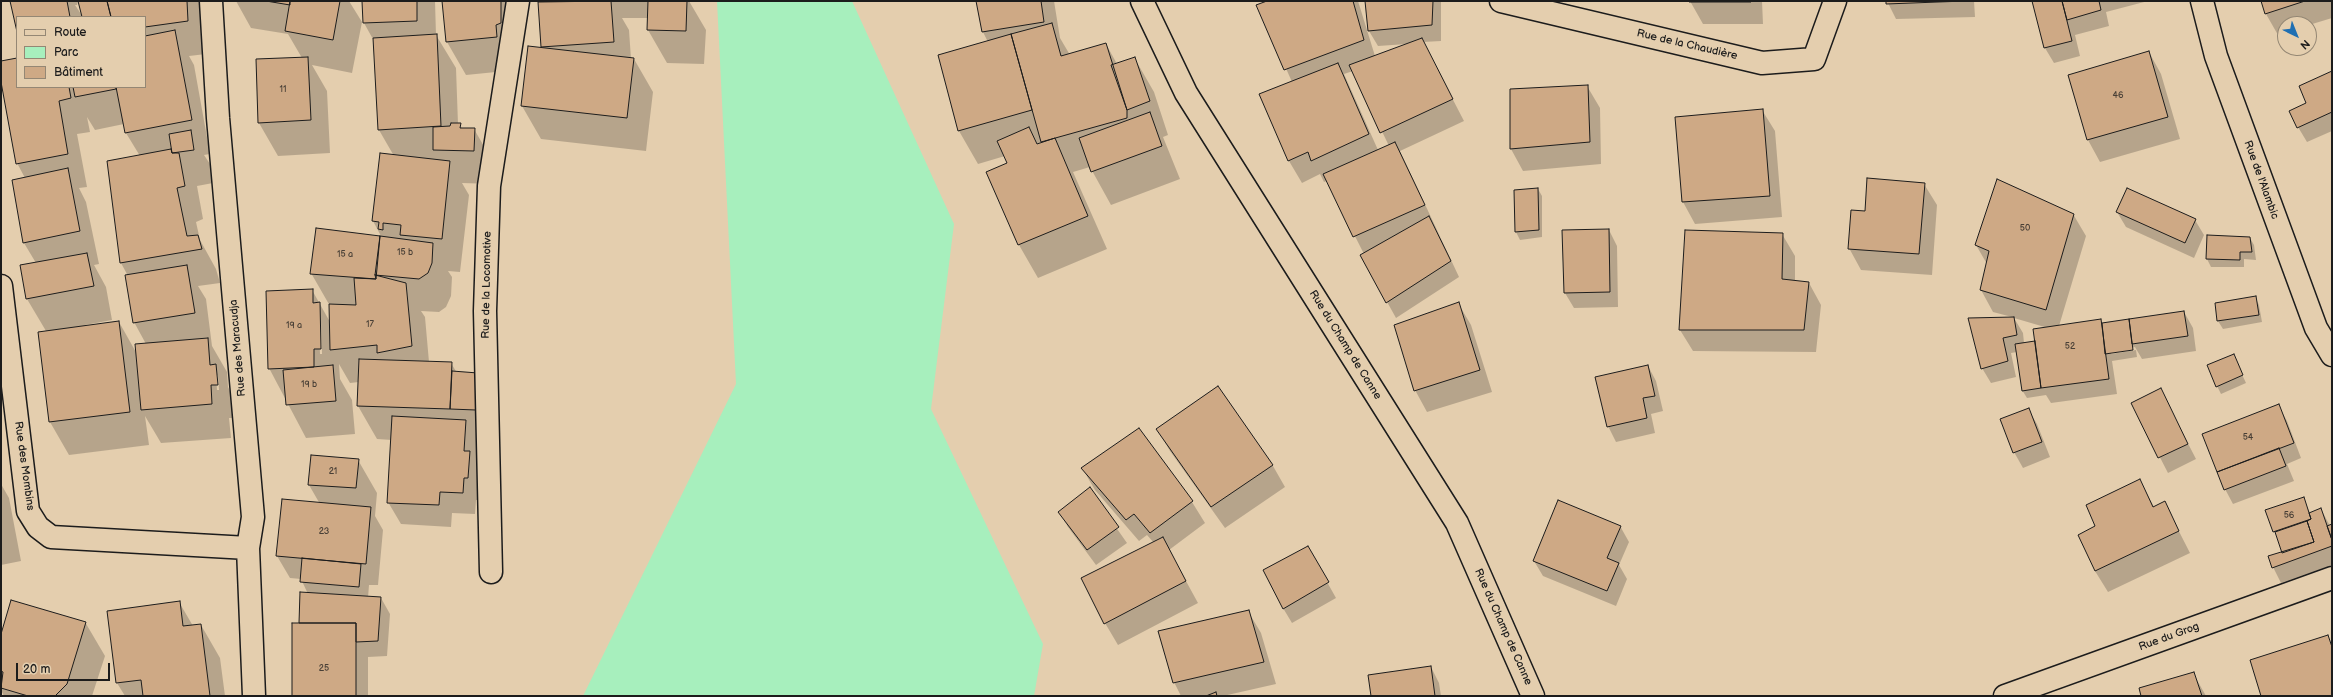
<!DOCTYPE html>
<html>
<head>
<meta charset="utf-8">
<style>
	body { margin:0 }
	#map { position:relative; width:2333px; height:697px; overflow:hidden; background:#e4ceae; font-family:"Balsamiq Sans",sans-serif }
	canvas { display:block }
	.frame { position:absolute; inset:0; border:2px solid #1c1c1c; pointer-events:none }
	.legend { position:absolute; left:16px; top:16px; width:130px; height:72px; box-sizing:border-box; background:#e4ceae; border:1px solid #948774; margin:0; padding:5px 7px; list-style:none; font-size:12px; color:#1c1c1c }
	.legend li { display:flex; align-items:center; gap:8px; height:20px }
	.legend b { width:20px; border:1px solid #948774 }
	.north { position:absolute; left:2277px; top:16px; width:40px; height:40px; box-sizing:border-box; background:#e4ceae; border:1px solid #948774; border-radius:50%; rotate:137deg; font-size:11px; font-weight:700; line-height:16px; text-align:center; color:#1c1c1c }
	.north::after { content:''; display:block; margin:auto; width:14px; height:18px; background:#1f6fb2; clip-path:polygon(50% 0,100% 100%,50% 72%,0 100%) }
	.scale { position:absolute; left:16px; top:663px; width:94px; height:18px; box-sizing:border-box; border:2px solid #1c1c1c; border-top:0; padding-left:5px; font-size:12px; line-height:14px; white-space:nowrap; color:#1c1c1c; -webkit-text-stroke:3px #e4ceae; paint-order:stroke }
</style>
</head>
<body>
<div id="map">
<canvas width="2333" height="697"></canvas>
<div class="frame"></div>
<ul class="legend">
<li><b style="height:5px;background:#e4ceae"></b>Route</li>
<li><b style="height:11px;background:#a7efbd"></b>Parc</li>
<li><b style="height:11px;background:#cea985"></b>Bâtiment</li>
</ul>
<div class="north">N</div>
<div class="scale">20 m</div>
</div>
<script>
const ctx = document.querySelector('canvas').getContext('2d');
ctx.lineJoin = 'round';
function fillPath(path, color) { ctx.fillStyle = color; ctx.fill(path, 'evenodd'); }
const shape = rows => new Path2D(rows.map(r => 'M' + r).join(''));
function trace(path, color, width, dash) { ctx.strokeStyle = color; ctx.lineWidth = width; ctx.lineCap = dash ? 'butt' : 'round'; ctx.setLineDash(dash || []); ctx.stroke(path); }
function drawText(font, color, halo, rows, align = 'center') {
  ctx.font = font + ' "Balsamiq Sans",sans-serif'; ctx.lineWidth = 3; ctx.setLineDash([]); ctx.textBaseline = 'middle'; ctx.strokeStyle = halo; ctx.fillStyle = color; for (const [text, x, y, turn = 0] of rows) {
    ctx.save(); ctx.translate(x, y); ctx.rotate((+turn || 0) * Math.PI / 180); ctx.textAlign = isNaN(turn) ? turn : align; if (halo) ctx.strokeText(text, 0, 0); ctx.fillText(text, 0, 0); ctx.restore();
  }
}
fillPath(shape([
	[717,1,852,1,954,224,931,409,1043,644,1034,696,583,696,736,384]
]), '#a7efbd');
fillPath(shape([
	[12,1,78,1,77,5,75,5,83,17,17,17,17,27],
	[79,1,204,1,206,54,189,56,194,65,210,154,204,155,210,164,213,183,197,186,203,219,196,222,200,240,216,269,220,283,198,286,206,299,212,346,227,372,228,387,234,399,236,418,229,418,231,438,161,443,145,416,149,445,69,455,50,422,39,332,46,331,27,299,21,265,36,263,24,243,25,178,17,163,1,77,1,62,17,59,17,87,145,87,145,17,84,17],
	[87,117,95,130,124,124,126,133,140,156,121,263,128,276,134,322,146,344,137,354,119,322,85,326,85,325,112,320,106,287,94,265,99,264,86,202,79,188,87,187,77,134,90,132],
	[216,374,218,376,219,390,217,390],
	[236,1,349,1,362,22,352,73,312,65,327,91,330,153,278,156,259,123,302,58,288,34,251,28],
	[363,1,435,1,436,35,456,68,458,124,463,129,474,129,493,162,493,184,462,183,469,195,460,272,448,271,452,277,451,296,446,307,439,312,421,311,425,317,429,362,451,363,457,373,477,374,477,465,482,474,480,500,476,500,475,514,452,513,451,527,401,524,388,502,392,440,377,439,358,406,359,382,350,383,339,364,340,379,352,400,355,434,306,438,269,368,312,290,330,322,330,306,311,273,382,238,373,221,394,156,379,130,374,41,364,23],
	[319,323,321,323,322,354,320,354],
	[443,1,520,1,516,70,466,75,447,42],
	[561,1,689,1,706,30,704,64,667,63,648,30,648,18,622,18,629,30,631,59,634,59,653,92,646,151,541,139,522,106,543,49,539,3],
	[978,1,1054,1,1060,38,1070,55,1106,44,1117,64,1135,59,1154,92,1168,135,1163,137,1180,179,1111,205,1090,167,1073,172,1107,249,1038,278,1019,245,988,172,1008,163,1005,156,978,164,959,131,988,42,983,32],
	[1270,1,1358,1,1375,56,1407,44,1378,46,1369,31,1366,1,1441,1,1441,41,1423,42,1464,121,1400,151,1459,277,1396,318,1361,255,1364,254,1327,181,1324,182,1320,174,1302,183,1289,161,1260,95,1292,82,1258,5],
	[1353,71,1389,146,1378,150,1344,74],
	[1690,1,1762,1,1763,24,1703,24],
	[1887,1,1974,1,1975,17,1896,19],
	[2033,1,2148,1,2106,12,2109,26,2075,35,2080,56,2054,63,2045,48],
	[2262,1,2332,1,2332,18,2309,25,2285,24,2285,33,2278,35,2266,14],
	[2149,52,2161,74,2180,139,2100,162,2088,140,2069,76],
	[2332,72,2332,131,2307,142,2298,127,2308,104],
	[1587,86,1600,108,1601,164,1523,171,1511,149,1511,89],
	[1762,110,1775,131,1782,217,1695,224,1683,202,1677,118],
	[1924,184,1937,205,1932,275,1861,270,1849,248,1866,213],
	[1538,189,1542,196,1542,237,1520,240,1516,232,1515,191],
	[2117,212,2195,220,2204,235,2194,258,2126,227],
	[2073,214,2086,236,2059,326,2100,320,2102,324,2184,312,2193,328,2196,351,2142,359,2135,347,2111,352,2111,354,2136,350,2137,357,2112,361,2117,394,2051,403,2046,395,2027,398,2022,390,2017,352,2011,353,2016,377,1991,383,1982,368,2012,317,1993,312,1981,290,1987,264,1976,245],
	[2014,318,2048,328,2035,342,2024,343,2023,333],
	[1609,230,1617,246,1618,307,1574,308,1565,293,1564,231],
	[1782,234,1795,256,1795,282,1809,283,1821,305,1816,352,1693,351,1680,330],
	[2207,236,2250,238,2254,245,2256,260,2244,259,2244,267,2211,267,2207,259],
	[2255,297,2259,305,2262,322,2223,329,2218,321,2216,304],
	[1458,303,1471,325,1492,392,1427,412,1415,390],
	[2233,355,2246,383,2221,394,2217,386],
	[1648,366,1656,381,1663,411,1651,414,1655,433,1616,442,1608,426],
	[1217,387,1273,466,1285,487,1225,528,1170,451,1157,429],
	[2160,389,2196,459,2168,473,2132,403],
	[2278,405,2287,421,2301,458,2287,464,2294,481,2233,504,2225,489],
	[2028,409,2037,424,2050,457,2023,468,2014,452],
	[1139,429,1192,502,1205,523,1169,550,1198,603,1118,645,1105,623,1154,543,1147,535,1139,541,1095,490,1082,468],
	[358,460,377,493,375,516,383,530,378,585,369,585,368,598,381,598,390,614,387,656,368,657,368,696,293,696,301,624,308,594,301,579,290,578,277,556,320,504,309,485],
	[2140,480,2154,507,2164,502,2190,553,2108,592,2095,571,2097,527],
	[1,484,9,498,21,561,1,565],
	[1089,489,1127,543,1096,565,1068,527,1059,512],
	[2303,498,2310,513,2321,509,2330,526,2332,525,2332,565,2281,583,2273,567,2283,553,2267,511],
	[1620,526,1629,542,1619,565,1627,579,1616,606,1543,576,1534,561],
	[1308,548,1336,598,1292,623,1283,608],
	[179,602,193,626,201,625,220,658,225,696,125,696,117,683],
	[1248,611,1261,633,1276,684,1223,696,1181,696,1174,682],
	[85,622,105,656,92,696,4,696,1,690,1,638],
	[1431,667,1439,683,1441,696,1372,696],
	[2193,673,2206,696,2142,696]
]), '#0003');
const building = shape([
	[10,1,67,1,70,17,17,17,17,32,10,1],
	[78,1,107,1,111,17,82,17,78,1],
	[107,1,187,1,188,21,145,27,145,17,111,17,107,1],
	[266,1,290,1,290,5,266,1],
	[290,1,340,1,333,40,285,31,290,1],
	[362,1,417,1,417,21,363,23,362,1],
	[442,1,501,1,501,23,496,25,497,37,446,42,442,1],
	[611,1,614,42,541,47,538,2,611,1],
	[648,1,687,1,686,31,647,30,648,1],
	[976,1,1041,1,1044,22,982,32,976,1],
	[1267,1,1353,1,1364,40,1284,70,1256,5,1267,1],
	[1365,1,1433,1,1432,25,1368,31,1365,1],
	[1689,1,1751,1,1751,2,1689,2,1689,1],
	[1886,1,1938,1,1938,2,1886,4,1886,1],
	[1938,1,1966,1,1938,2,1938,1],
	[2032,1,2062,1,2072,41,2044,48,2032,1],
	[2062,1,2099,1,2101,10,2067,20,2062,1],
	[2261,1,2305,1,2265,14,2261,1],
	[1052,23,1061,56,1106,43,1127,110,1127,118,1041,142,1011,34,1052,23],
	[175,30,192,120,125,133,116,87,145,87,145,36,175,30],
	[437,34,441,126,378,130,373,38,437,34],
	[1011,34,1032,110,958,131,938,55,1011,34],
	[1422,38,1453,99,1380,133,1349,65,1422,38],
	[528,46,634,58,627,118,521,106,528,46],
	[2149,51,2168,117,2087,140,2068,75,2149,51],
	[308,57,311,120,258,123,256,59,308,57],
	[1135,57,1150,101,1127,110,1111,65,1135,57],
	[17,58,17,87,69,87,71,98,59,101,68,154,16,164,1,82,1,61,17,58],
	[1338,63,1369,134,1311,161,1308,152,1288,161,1259,94,1338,63],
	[2332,71,2332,112,2297,128,2289,111,2306,103,2299,86,2332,71],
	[1588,85,1590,142,1510,149,1510,89,1588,85],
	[73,87,116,87,116,89,75,97,73,87],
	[1763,109,1770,196,1682,202,1675,117,1763,109],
	[1150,112,1162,146,1091,172,1079,138,1150,112],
	[451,123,461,123,460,128,475,128,474,151,433,150,433,127,450,126,451,123],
	[1029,127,1037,144,1055,138,1088,216,1018,245,986,172,1007,163,997,141,1029,127],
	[191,130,194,150,172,153,169,134,191,130],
	[1395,142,1425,205,1353,237,1323,174,1395,142],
	[171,149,172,153,179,153,185,186,177,188,187,236,198,235,202,249,120,263,107,161,171,149],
	[380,153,450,161,442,239,400,235,401,225,383,223,383,230,378,229,379,222,372,221,380,153],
	[68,168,80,231,23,243,12,180,68,168],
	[1867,178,1925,183,1919,254,1848,249,1851,210,1865,211,1867,178],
	[1997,179,2074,214,2046,310,1980,290,1989,251,1975,245,1997,179],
	[1538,188,1539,230,1515,232,1514,190,1538,188],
	[2127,188,2196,219,2185,243,2116,212,2127,188],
	[1429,216,1451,261,1386,303,1360,255,1429,216],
	[316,228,380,236,376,279,310,274,316,228],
	[1609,229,1610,292,1564,293,1562,230,1609,229],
	[1685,230,1783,233,1782,279,1809,282,1804,330,1679,330,1685,230],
	[2207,235,2250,237,2252,252,2240,252,2240,260,2206,259,2207,235],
	[380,236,433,243,432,263,428,273,419,279,375,275,380,236],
	[87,253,94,286,26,299,20,265,87,253],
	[187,265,195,313,133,323,125,275,187,265],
	[375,275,406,283,412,346,377,353,377,345,330,350,329,304,356,305,354,278,376,279,375,275],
	[313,289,313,303,320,302,321,349,314,349,314,367,268,369,266,291,313,289],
	[2256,296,2259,315,2217,321,2215,303,2256,296],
	[1459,302,1480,370,1414,391,1394,325,1459,302],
	[2184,311,2188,336,2132,344,2129,319,2184,311],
	[2014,317,2017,335,2003,338,2008,361,1981,369,1968,318,2014,317],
	[2101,319,2109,379,2041,388,2033,329,2101,319],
	[2129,319,2133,350,2105,354,2102,323,2129,319],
	[119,321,130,412,49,422,38,332,119,321],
	[208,338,210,365,216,364,218,385,211,385,212,404,141,410,135,344,208,338],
	[2035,341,2041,388,2022,391,2015,344,2035,341],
	[2234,354,2243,375,2216,387,2207,365,2234,354],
	[359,359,452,362,450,409,357,406,359,359],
	[333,365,336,401,286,405,283,370,333,365],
	[1648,365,1655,396,1643,398,1647,418,1607,427,1595,377,1648,365],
	[452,371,478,373,476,410,450,409,452,371],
	[1218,386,1273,465,1211,507,1156,429,1218,386],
	[2161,388,2188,444,2158,458,2131,403,2161,388],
	[2279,404,2294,443,2217,472,2202,434,2279,404],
	[2029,408,2042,442,2013,453,2000,419,2029,408],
	[392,416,466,420,464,451,470,451,468,478,464,478,463,493,440,492,439,505,387,503,392,416],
	[1139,428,1193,501,1150,533,1134,514,1126,520,1081,468,1139,428],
	[2279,448,2286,466,2224,490,2217,472,2279,448],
	[311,455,359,459,356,488,308,485,311,455],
	[2140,479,2153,507,2165,501,2179,531,2095,571,2078,535,2095,526,2086,505,2140,479],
	[1090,487,1119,527,1087,550,1058,512,1090,487],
	[2304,497,2311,519,2273,532,2265,510,2304,497],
	[282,499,371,507,366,564,276,556,282,499],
	[1558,500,1621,526,1607,558,1619,563,1607,591,1533,561,1558,500],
	[2321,508,2332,540,2332,546,2272,568,2268,556,2314,542,2307,521,2311,519,2309,513,2321,508],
	[2307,521,2314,542,2282,553,2275,532,2307,521],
	[2332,524,2332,540,2327,526,2332,524],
	[1163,537,1186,581,1104,624,1081,578,1163,537],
	[1308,546,1329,582,1283,609,1263,570,1308,546],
	[302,558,361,564,359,587,300,582,302,558],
	[300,592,381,597,378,641,356,642,356,623,299,623,300,592],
	[11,600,86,622,67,684,55,696,28,696,1,688,3,672,1,671,1,634,11,600],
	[180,601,183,626,201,624,210,696,143,696,141,680,116,683,107,611,180,601],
	[1249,610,1264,662,1173,683,1158,631,1249,610],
	[292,623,356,623,356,696,292,696,292,623],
	[2328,635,2332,647,2332,696,2261,696,2250,660,2328,635],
	[1431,666,1435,696,1371,696,1368,675,1431,666],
	[2194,672,2202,696,2141,696,2139,688,2194,672],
	[1216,692,1217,696,1206,696,1216,692]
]);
fillPath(building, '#cea985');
trace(building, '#1c1c1c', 1);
const minor = shape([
	[211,1,218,118,253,517,248,548,254,696],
	[1142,1,1186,93,1457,523,1533,696],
	[1501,1,1762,63,1814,59,1835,1],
	[2202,1,2216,56,2316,328,2332,355],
	[1,286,28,511,38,527,51,537,248,548],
	[491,572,485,311,489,186,518,1],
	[2005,696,2332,578]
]);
trace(minor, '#1c1c1c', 25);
trace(minor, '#e4ceae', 22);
drawText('9px', '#483f36', null, [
	["11",283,90],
	["46",2118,96],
	["50",2025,229],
	["15 b",405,253],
	["15 a",345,255],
	["17",370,325],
	["19 a",294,326],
	["52",2070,347],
	["19 b",309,385],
	["54",2248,438],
	["21",333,472],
	["56",2289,516],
	["23",324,532],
	["25",324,669]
]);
drawText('11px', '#1c1c1c', '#e4ceae', [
	["Rue de la Chaudière",1687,45,13],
	["Rue de l'Alambic",2261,180,70],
	["Rue de la Locomotive",487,285,-89],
	["Rue du Champ de Canne",1345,345,58],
	["Rue des Maracudja",238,348,-95],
	["Rue des Mombins",24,466,82],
	["Rue du Champ de Canne",1503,627,66],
	["Rue du Grog",2169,637,-20]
]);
</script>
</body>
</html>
